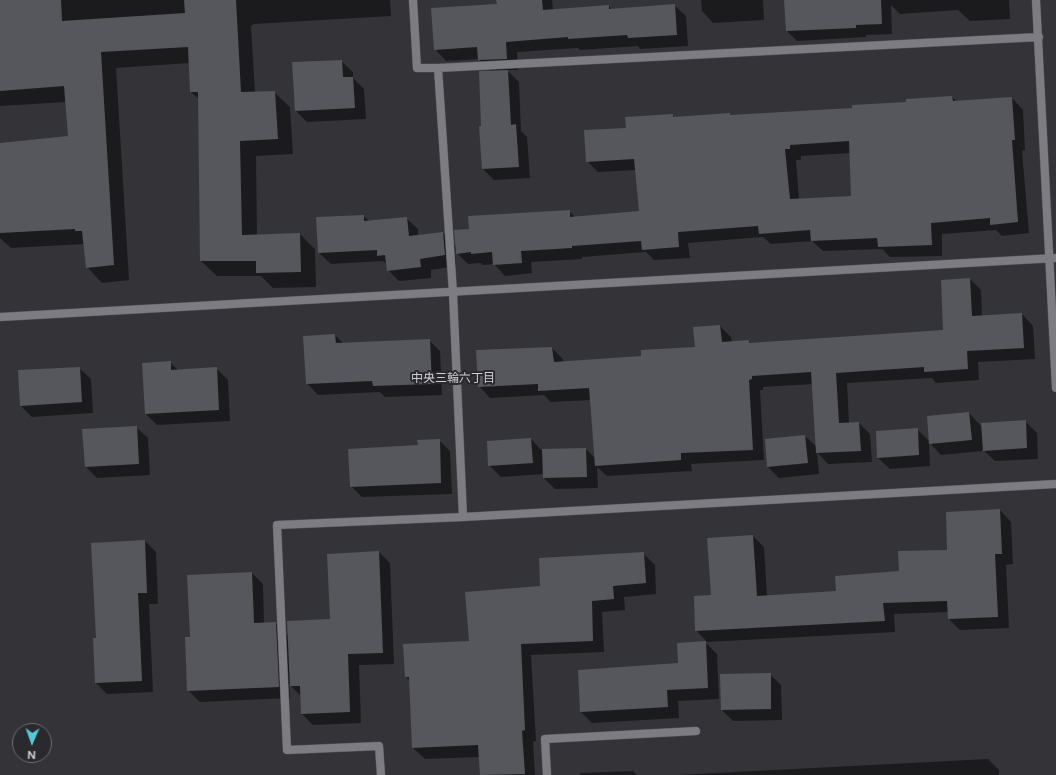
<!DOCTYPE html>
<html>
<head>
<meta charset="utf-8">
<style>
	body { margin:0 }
	#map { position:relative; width:1056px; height:775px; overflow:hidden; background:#343338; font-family:Figtree,sans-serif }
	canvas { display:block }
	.north { position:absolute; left:12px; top:723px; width:40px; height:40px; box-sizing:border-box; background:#2a292e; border:1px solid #6d6c70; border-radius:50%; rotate:182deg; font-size:11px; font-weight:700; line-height:16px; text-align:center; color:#d2d1d4 }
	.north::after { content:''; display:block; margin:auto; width:14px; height:18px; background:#51ccd4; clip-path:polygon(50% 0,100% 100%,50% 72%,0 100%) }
</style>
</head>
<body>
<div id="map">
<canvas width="1056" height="775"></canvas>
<div class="north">N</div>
</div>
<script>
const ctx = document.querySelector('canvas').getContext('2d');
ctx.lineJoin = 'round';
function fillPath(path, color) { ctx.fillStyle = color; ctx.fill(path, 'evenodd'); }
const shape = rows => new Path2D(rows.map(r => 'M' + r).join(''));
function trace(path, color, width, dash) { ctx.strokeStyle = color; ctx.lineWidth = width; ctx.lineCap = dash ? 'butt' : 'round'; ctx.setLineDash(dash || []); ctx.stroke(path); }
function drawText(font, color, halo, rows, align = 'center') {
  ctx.font = font + ' Figtree,"Noto Sans JP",sans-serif'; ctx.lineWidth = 4; ctx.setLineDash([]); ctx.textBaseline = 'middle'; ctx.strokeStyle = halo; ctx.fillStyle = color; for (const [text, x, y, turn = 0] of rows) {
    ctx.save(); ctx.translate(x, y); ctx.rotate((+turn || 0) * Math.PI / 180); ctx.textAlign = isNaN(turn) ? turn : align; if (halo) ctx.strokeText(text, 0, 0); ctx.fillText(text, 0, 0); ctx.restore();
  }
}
fillPath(shape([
	[0,0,390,0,391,16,254,24,251,26,255,93,274,92,290,107,293,154,256,156,257,235,300,234,315,249,316,287,273,288,261,276,217,276,201,261,199,99,191,92,190,63,116,68,129,280,102,283,87,267,85,244,11,248,0,238,0,144,69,137,67,102,0,106],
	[497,0,552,0,553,10,609,6,612,10,674,5,686,16,688,46,640,49,638,46,580,50,578,48,517,52,518,70,507,70,519,82,521,131,527,137,530,178,494,180,483,169,482,127,491,72,479,59,446,61,435,49,498,5],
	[701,0,763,0,764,20,713,23,702,11],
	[785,0,1009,0,1010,19,970,21,958,10,900,14,891,5,892,34,866,35,866,37,797,41,787,31],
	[341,61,353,72,353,78,364,89,366,119,307,122,296,111],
	[952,97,957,102,1012,98,1023,110,1025,150,1022,151,1029,233,1002,236,996,230,942,234,942,256,890,257,882,249,823,251,812,241,771,244,763,237,688,243,690,258,654,260,646,252,582,257,582,259,531,262,532,273,505,276,494,264,483,265,481,263,468,264,455,251,456,266,431,270,431,278,399,281,388,270,387,264,383,261,331,264,319,253,364,216,369,221,406,218,418,229,418,235,443,233,456,246,470,230,569,211,576,218,640,212,636,170,598,172,587,161,627,129,672,115,675,118,729,114,731,116,853,109],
	[851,153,852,197,799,199,796,160,801,160,801,156],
	[970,279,981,290,982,316,1022,314,1033,326,1035,359,978,362,979,380,936,383,932,378,847,383,849,423,859,423,870,434,872,462,828,464,817,452,819,474,779,478,768,467,805,436,817,447,813,384,763,387,763,390,760,390,764,460,691,464,692,471,607,476,597,467,598,488,555,489,544,478,544,474,501,477,489,465,531,439,543,452,586,449,595,458,590,400,551,402,544,395,490,398,479,386,552,348,563,359,563,362,642,357,696,348,720,326,731,337,732,342,748,341,752,344,944,331],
	[335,335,343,343,429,340,440,351,442,395,385,397,380,392,318,395,307,383],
	[170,362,179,371,216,368,228,380,230,421,157,425,146,414],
	[79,368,91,379,93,413,32,417,21,406],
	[969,413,982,427,1025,421,1037,433,1038,459,995,461,982,449,982,451,941,455,929,442,930,466,890,469,878,458,917,429,930,442],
	[136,427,148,438,150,475,97,478,86,467],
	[439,440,450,451,452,494,362,497,351,486,419,446],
	[1000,510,1011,522,1013,564,1006,565,1009,628,960,630,949,619,949,612,894,614,895,632,707,642,696,630,713,596,753,536,764,547,767,596,837,592,900,572,948,550],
	[145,541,156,552,158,604,149,604,153,692,107,694,96,683],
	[379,552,390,563,394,664,359,665,361,723,313,725,302,714,301,696,289,684,290,698,200,702,188,690,191,638,252,573,263,584,264,623,275,623,288,636,331,620],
	[643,553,655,565,656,594,624,597,625,610,602,612,604,652,531,655,536,741,533,742,535,775,481,775,480,757,425,759,413,748,410,681,406,677,470,642,541,587],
	[705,642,717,654,719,699,678,701,679,718,592,723,581,712,679,664],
	[770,674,781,685,782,720,733,721,722,710],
	[988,759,999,770,999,775,677,775],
	[633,771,637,775,580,775,580,773]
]), '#0007');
fillPath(shape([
	[0,0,61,0,62,21,185,13,184,0,236,0,241,92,275,91,278,139,240,141,242,235,300,233,301,272,256,273,256,261,200,261,198,92,190,92,188,47,101,52,114,265,86,268,82,231,75,231,75,229,0,233,0,143,68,136,64,86,0,91],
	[496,0,542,0,543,10,609,5,609,9,675,4,677,35,628,38,627,35,568,39,568,37,506,42,507,59,478,60,477,47,434,50,431,8,497,4],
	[784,0,881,0,882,24,856,25,856,28,786,31],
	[342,60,343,77,353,77,355,108,295,111,292,62],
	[508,70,511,125,516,124,519,167,482,169,479,126,481,126,479,71],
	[952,96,953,101,1012,97,1015,140,1012,140,1018,222,990,225,990,218,931,223,932,245,878,247,877,238,811,241,810,230,759,234,758,226,678,232,679,247,642,250,641,241,572,246,572,248,521,251,522,263,493,265,492,252,471,254,471,252,456,254,454,230,469,229,468,216,570,210,570,217,639,211,634,159,586,162,584,130,626,128,625,117,673,114,673,117,730,113,730,115,852,108,852,105,906,102,906,99],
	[849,141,851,196,790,199,785,149,790,149,790,145],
	[364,215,364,221,407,217,409,236,443,232,445,255,420,259,421,267,387,271,385,255,377,256,377,250,318,253,316,217],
	[970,278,972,316,1022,313,1024,348,967,351,968,369,924,372,924,367,836,373,839,423,859,422,861,451,816,453,811,372,752,376,752,379,749,380,753,450,681,453,681,460,595,466,589,388,538,391,538,384,478,387,476,350,552,347,554,362,641,356,641,350,695,347,693,327,720,325,722,342,749,340,749,343,943,330,941,280],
	[335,334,336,343,430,339,432,384,373,386,372,381,306,384,303,336],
	[171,361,171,370,217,367,219,410,145,414,142,363],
	[80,367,82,402,20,406,18,370],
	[969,412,972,440,929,444,927,416],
	[1026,420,1027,448,983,451,981,423],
	[137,426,139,464,85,467,82,429],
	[918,428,919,455,877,458,876,431],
	[805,435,808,463,767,467,765,439],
	[531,438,533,463,488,466,487,441],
	[440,439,441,483,350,487,348,449,418,445,417,440],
	[586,448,587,477,543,478,542,449],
	[1000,509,1002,554,995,554,998,617,948,619,947,601,883,603,885,621,695,631,694,596,711,595,707,538,753,535,757,596,836,591,835,576,899,571,898,551,947,550,946,512],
	[145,540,147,593,138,593,142,681,95,683,93,638,96,638,91,543],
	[379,551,383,653,348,654,350,712,301,714,300,686,290,686,287,621,330,619,327,554],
	[644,552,646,583,613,586,614,599,592,601,593,641,521,644,525,730,522,731,525,774,480,775,478,745,412,748,409,677,405,677,403,644,469,641,465,592,540,586,539,558],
	[252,572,254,623,276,622,279,687,187,691,185,637,190,637,187,575],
	[706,641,708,688,667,690,668,707,580,712,578,670,678,663,677,643],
	[771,673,771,709,721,710,720,674]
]), '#55575c');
const minor = shape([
	[413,0,417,68,438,68,453,293,463,517],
	[1036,0,1056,388],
	[438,68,1039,37],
	[0,317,1056,258],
	[381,775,379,746,287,750,277,525,463,517,1056,484],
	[547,775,545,739,696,731]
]);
trace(minor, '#535255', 9);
trace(minor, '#7d7c82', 8);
drawText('12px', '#cfced4', '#2a292e', [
	["中央三輪六丁目",453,378]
]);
</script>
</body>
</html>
